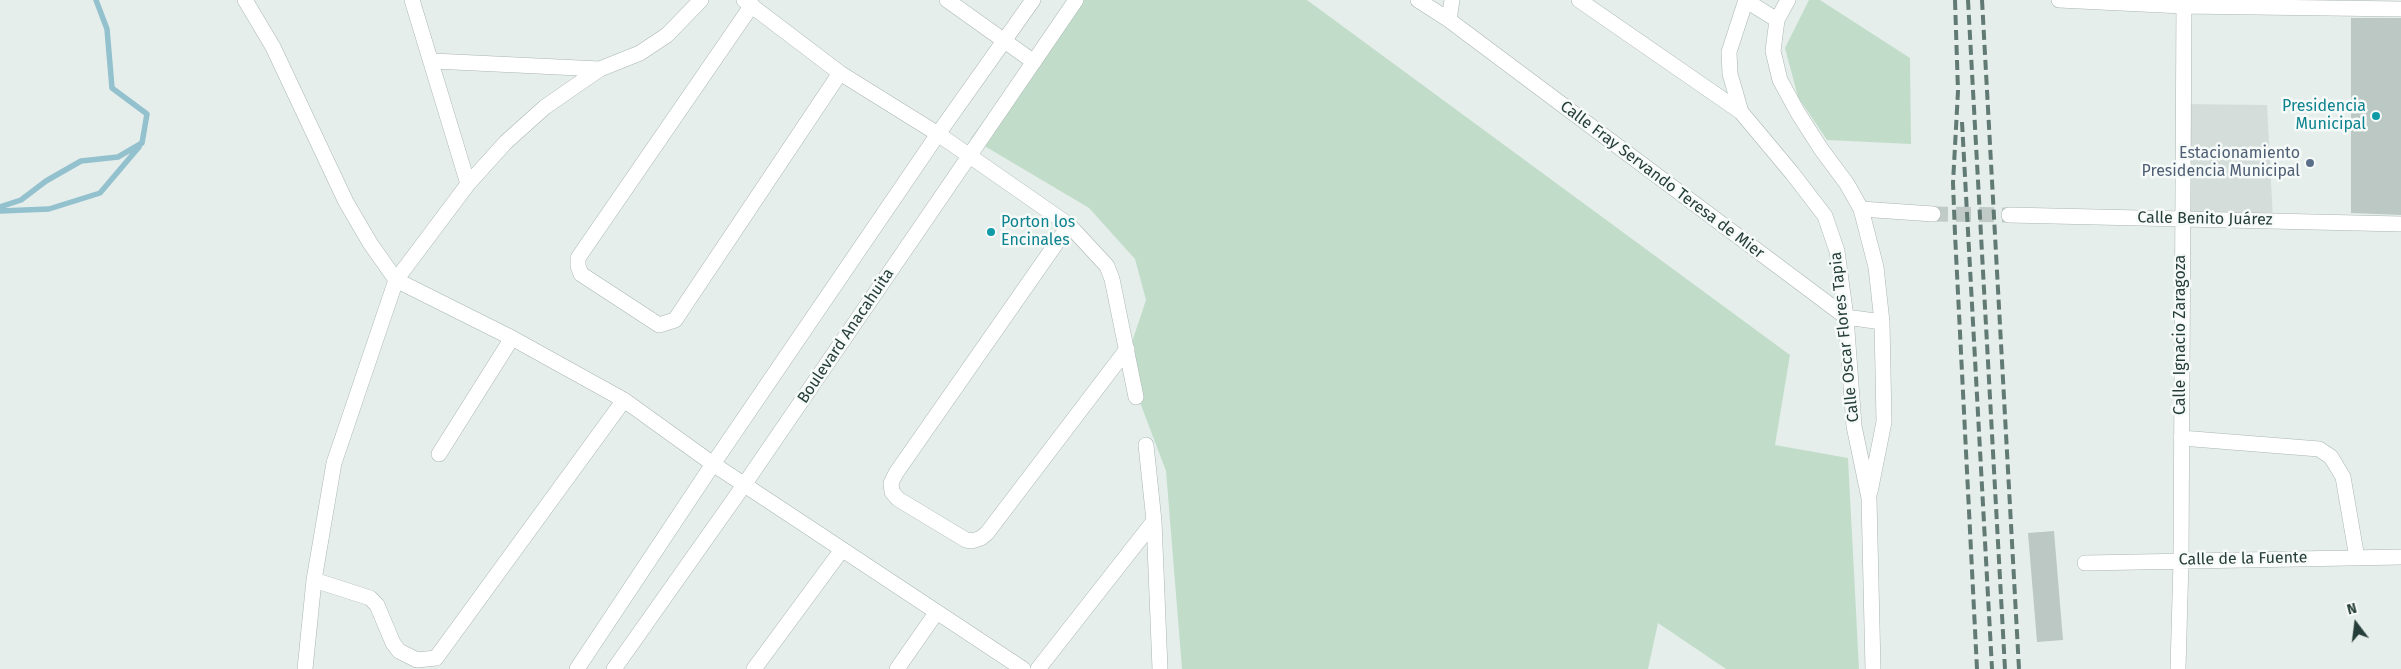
<!DOCTYPE html>
<html>
<head>
<meta charset="utf-8">
<style>
	body { margin:0 }
	#map { position:relative; width:2401px; height:669px; overflow:hidden; background:#e6eeeb; font-family:"Fira Sans",sans-serif }
	canvas { display:block }
	.north { position:absolute; left:2331px; top:599px; width:50px; height:50px; -webkit-text-stroke:4px #f6faf8; paint-order:stroke; rotate:345deg; font-size:14px; font-weight:700; line-height:20px; text-align:center; color:#263e39 }
	.north::after { content:''; display:block; margin:auto; width:18px; height:22px; background:#263e39; clip-path:polygon(50% 0,100% 100%,50% 72%,0 100%) }
</style>
</head>
<body>
<div id="map">
<canvas width="2401" height="669"></canvas>
<div class="north">N</div>
</div>
<script>
const ctx = document.querySelector('canvas').getContext('2d');
ctx.lineJoin = 'round';
function fillPath(path, color) { ctx.fillStyle = color; ctx.fill(path, 'evenodd'); }
const shape = rows => new Path2D(rows.map(r => 'M' + r).join(''));
function trace(path, color, width, dash) { ctx.strokeStyle = color; ctx.lineWidth = width; ctx.lineCap = dash ? 'butt' : 'round'; ctx.setLineDash(dash || []); ctx.stroke(path); }
function drawText(font, color, halo, rows, align = 'center') {
  ctx.font = font + ' "Fira Sans",sans-serif'; ctx.lineWidth = 5; ctx.setLineDash([]); ctx.textBaseline = 'middle'; ctx.strokeStyle = halo; ctx.fillStyle = color; for (const [text, x, y, turn = 0] of rows) {
    ctx.save(); ctx.translate(x, y); ctx.rotate((+turn || 0) * Math.PI / 180); ctx.textAlign = isNaN(turn) ? turn : align; if (halo) ctx.strokeText(text, 0, 0); ctx.fillText(text, 0, 0); ctx.restore();
  }
}
fillPath(shape([
	[2184,104,2267,105,2273,220,2183,218]
]), '#d4ddda');
fillPath(shape([
	[1074,0,1307,0,1790,355,1775,445,1848,458,1859,669,1726,669,1658,623,1648,669,1182,669,1166,471,1125,363,1146,300,1135,259,1089,208,971,138],
	[1809,0,1820,0,1910,58,1911,144,1827,140,1798,97,1785,48]
]), '#c1ddca');
trace(shape([
	[0,207,21,200,46,181,81,161,118,157,142,143,147,114,112,88,107,29,96,0],
	[0,211,49,209,100,193,139,147]
]), '#93c1ce', 5.5);
fillPath(shape([
	[2351,18,2401,18,2401,215,2351,213],
	[2054,531,2063,640,2037,642,2028,533]
]), '#bbc8c4');
trace(shape([
	[1933,214,2009,215]
]), '#c0cbc7', 15, [15, 8]);
const minor = shape([
	[245,0,273,47,346,202,370,243,396,280,512,338,624,400,713,464,1023,669],
	[412,0,468,184],
	[744,0,840,73,938,134,1069,225,1107,266,1112,279,1136,397],
	[947,0,1034,62],
	[1418,0,1449,20,1846,317,1882,322],
	[1579,0,1741,112],
	[1745,0,1777,20],
	[1746,0,1729,52,1730,74,1741,112,1792,173,1825,216,1837,251,1846,317,1854,426,1869,498,1873,669],
	[1788,0,1777,20,1773,51,1780,80,1798,113,1821,149,1847,184,1861,209,1876,267,1882,322,1884,422,1870,492],
	[2059,0,2183,6,2401,9],
	[752,5,578,258,578,266,581,274,659,325,675,320,840,73],
	[1449,20,1452,0],
	[433,61,600,69],
	[1861,209,1933,214],
	[2009,215,2401,224],
	[1069,225,896,473,891,483,892,492,898,499,966,540,972,541,981,538,987,533,1127,349],
	[2181,438,2319,449,2331,457,2343,477,2357,558],
	[1146,445,1154,521,1160,669],
	[439,454,512,338],
	[2085,563,2401,557],
	[314,580,370,598,377,605,393,643,399,651,417,660,436,658,624,400],
	[305,669,314,580,334,463,396,280,468,184,506,142,545,107,600,69,640,53,667,35,701,0],
	[577,669,713,464,938,134,1033,0],
	[614,669,744,485,1076,0],
	[754,669,841,551],
	[897,669,936,613],
	[1038,669,1154,521],
	[2178,669,2181,561,2184,0]
]);
trace(minor, '#a9b6b2', 16);
trace(minor, '#fff', 15);
trace(shape([
	[1955,0,1958,91,1953,183,1955,234,1977,669],
	[1968,0,2005,669],
	[1982,0,2019,669],
	[1962,122,1992,669]
]), '#617a74', 4, [10, 5]);
for (const [x, y, r, color] of [
	[2376,116,5,"#0f9aa8"],
	[2310,163,5,"#5c6f8a"],
	[991,232,5,"#0f9aa8"]
]) { const dot = new Path2D(); dot.arc(x, y, r, 0, 2 * Math.PI); ctx.fillStyle = color; ctx.fill(dot); trace(dot, '#f6faf8', 2); }
drawText('16px', '#0d838f', '#f6faf8', [
	["Presidencia",2366,107],
	["Municipal",2366,125],
	["Porton los",1001,223,"left"],
	["Encinales",1001,241,"left"]
], 'right');
drawText('16px', '#4e5e75', '#f6faf8', [
	["Estacionamiento",2300,154],
	["Presidencia Municipal",2300,172]
], 'right');
drawText('16px', '#263e39', '#f6faf8', [
	["Calle Fray Servando Teresa de Mier",1662,180,37],
	["Calle Benito Juárez",2205,219,1],
	["Calle Ignacio Zaragoza",2181,335,-90],
	["Boulevard Anacahuita",846,336,-56],
	["Calle Oscar Flores Tapia",1845,337,-96],
	["Calle de la Fuente",2243,559,-1]
]);
</script>
</body>
</html>
